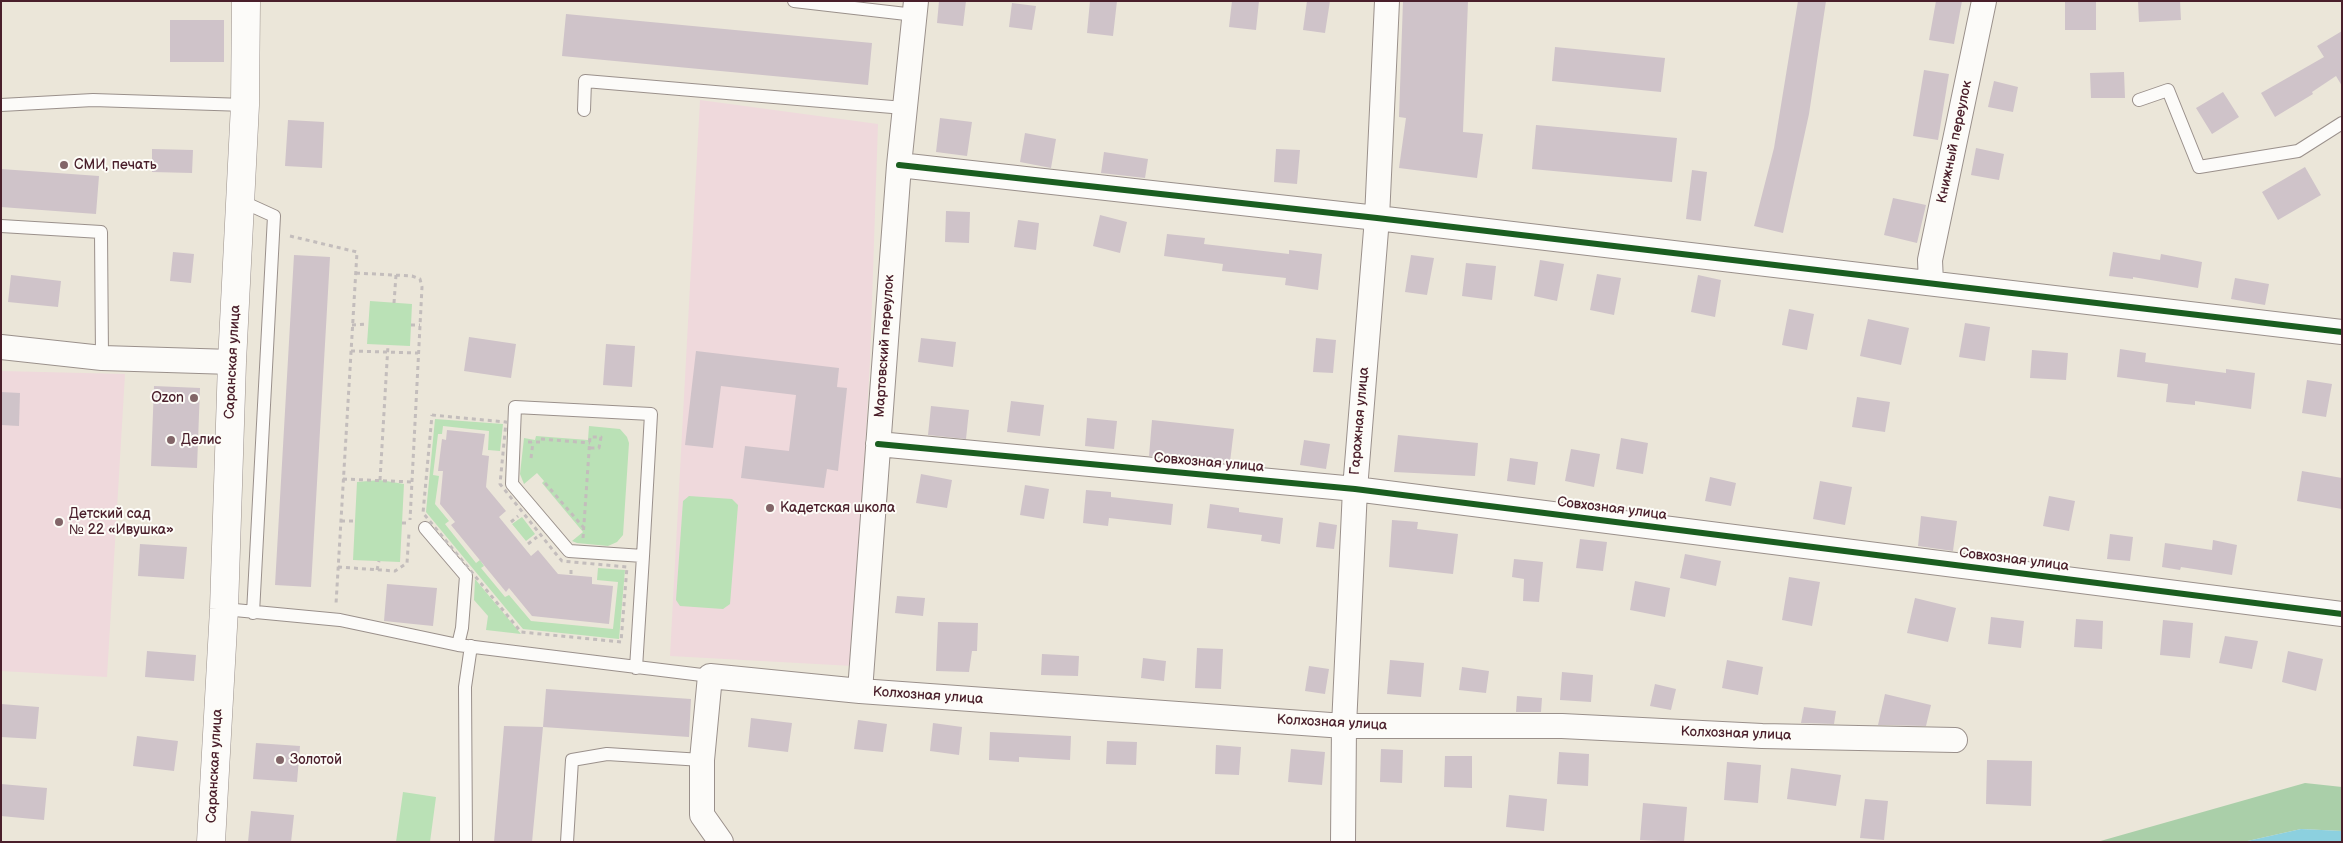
<!DOCTYPE html>
<html>
<head>
<meta charset="utf-8">
<style>
	body { margin:0 }
	#map { position:relative; width:2343px; height:843px; overflow:hidden; background:#ebe6d9; font-family:"Balsamiq Sans",sans-serif }
	canvas { display:block }
	.frame { position:absolute; inset:0; border:2px solid #4a1f2b; pointer-events:none }
</style>
</head>
<body>
<div id="map">
<canvas width="2343" height="843"></canvas>
<div class="frame"></div>
</div>
<script>
const ctx = document.querySelector('canvas').getContext('2d');
ctx.lineJoin = 'round';
function fillPath(path, color) { ctx.fillStyle = color; ctx.fill(path, 'evenodd'); }
const shape = rows => new Path2D(rows.map(r => 'M' + r).join(''));
function trace(path, color, width, dash) { ctx.strokeStyle = color; ctx.lineWidth = width; ctx.lineCap = dash ? 'butt' : 'round'; ctx.setLineDash(dash || []); ctx.stroke(path); }
function drawText(font, color, halo, rows, align = 'center') {
  ctx.font = font + ' "Balsamiq Sans",sans-serif'; ctx.lineWidth = 4; ctx.setLineDash([]); ctx.textBaseline = 'middle'; ctx.strokeStyle = halo; ctx.fillStyle = color; for (const [text, x, y, turn = 0] of rows) {
    ctx.save(); ctx.translate(x, y); ctx.rotate((+turn || 0) * Math.PI / 180); ctx.textAlign = isNaN(turn) ? turn : align; if (halo) ctx.strokeText(text, 0, 0); ctx.fillText(text, 0, 0); ctx.restore();
  }
}
fillPath(shape([
	[700,100,878,124,870,361,853,666,670,656],
	[1,371,125,374,107,677,1,671]
]), '#efd9dc');
fillPath(shape([
	[370,301,412,304,410,346,367,344],
	[435,419,503,424,500,451,488,450,489,431,443,426,442,434,438,434,433,475,439,476,435,504,449,521,445,524,476,563,480,560,484,566,481,568,505,597,509,595,531,621,613,629,618,582,597,580,598,568,625,570,619,639,523,629,426,512],
	[589,426,620,429,627,437,629,443,623,535,617,542,608,546,577,543,572,541,583,532,542,483,544,481,537,473,524,484,520,474,524,438,535,440,536,436,588,440],
	[380,480,404,484,400,562,353,560,357,482],
	[689,496,732,499,738,505,730,604,723,609,680,606,676,600,683,501],
	[522,517,535,534,526,541,512,524],
	[475,579,521,634,486,630,488,616,474,600],
	[403,792,436,797,430,842,396,842]
]), '#bae1b6');
fillPath(shape([
	[2305,783,2342,787,2342,831,2301,829,2243,842,2097,842]
]), '#aacfa9');
fillPath(shape([
	[2301,829,2342,831,2342,842,2243,842]
]), '#8cd0df');
fillPath(shape([
	[939,1,966,1,963,26,937,23],
	[1090,1,1117,1,1113,36,1087,33],
	[1232,1,1259,1,1256,30,1229,27],
	[1307,1,1330,1,1325,33,1303,30],
	[1403,1,1468,1,1463,132,1483,134,1477,178,1399,168,1406,118,1399,117],
	[1798,1,1826,1,1809,114,1783,233,1754,226,1774,148],
	[1936,1,1962,1,1954,44,1929,40],
	[2138,1,2180,1,2181,20,2139,22],
	[2065,2,2096,2,2096,30,2065,30],
	[1012,3,1036,6,1032,30,1009,27],
	[566,14,872,43,868,85,562,56],
	[170,20,224,20,224,62,170,62],
	[2342,31,2342,86,2336,76,2312,92,2313,94,2275,117,2261,93,2324,57,2317,46],
	[1555,47,1665,58,1661,92,1552,81],
	[1924,70,1949,74,1938,140,1913,136],
	[2124,72,2125,98,2091,98,2090,73],
	[1994,81,2018,87,2013,112,1988,107],
	[2223,92,2239,117,2212,134,2196,108],
	[940,118,972,122,967,156,936,152],
	[288,120,324,122,322,168,285,166],
	[1536,125,1677,138,1672,182,1532,169],
	[1025,133,1056,139,1051,168,1020,162],
	[1976,148,2004,154,1999,180,1971,175],
	[152,149,193,150,192,173,152,172],
	[1276,149,1300,150,1297,184,1274,182],
	[1104,152,1148,159,1145,178,1101,173],
	[2305,167,2321,195,2278,220,2262,192],
	[1,169,99,176,96,214,1,207],
	[1692,170,1707,172,1701,221,1686,219],
	[1893,198,1926,205,1917,243,1884,235],
	[946,211,970,212,969,243,945,242],
	[1100,215,1127,222,1120,253,1093,246],
	[1018,220,1039,223,1036,250,1014,247],
	[1167,234,1205,238,1204,244,1289,254,1289,250,1322,254,1318,290,1285,285,1286,278,1222,271,1223,264,1164,256],
	[173,252,194,254,191,283,170,281],
	[2113,252,2160,260,2161,254,2202,262,2198,288,2133,277,2133,279,2109,276],
	[294,255,330,257,311,587,275,585],
	[1411,255,1434,258,1427,295,1405,292],
	[1540,260,1564,264,1557,301,1534,296],
	[1466,263,1496,266,1492,300,1462,296],
	[1597,274,1621,278,1614,315,1590,310],
	[11,275,61,281,58,307,8,302],
	[1698,275,1721,280,1715,317,1691,312],
	[2235,278,2269,284,2265,305,2231,299],
	[1789,309,1814,314,1807,350,1782,345],
	[1868,319,1909,328,1901,365,1860,356],
	[1965,323,1990,327,1985,361,1959,357],
	[469,337,516,344,511,378,464,371],
	[921,338,956,342,953,367,918,362],
	[1316,338,1336,340,1333,373,1313,372],
	[606,344,635,346,632,387,603,385],
	[2120,349,2146,353,2145,362,2226,373,2226,369,2255,373,2251,409,2195,401,2195,405,2166,402,2168,384,2117,377],
	[2032,350,2068,353,2066,380,2030,378],
	[696,351,839,368,837,387,847,388,838,471,827,469,824,488,741,478,745,446,789,451,796,395,721,386,713,448,685,445],
	[2307,380,2332,384,2326,417,2302,413],
	[154,386,200,388,197,468,151,466],
	[1,392,20,393,19,426,1,425],
	[1857,397,1890,402,1885,432,1852,427],
	[1011,401,1044,405,1040,436,1007,432],
	[931,406,969,410,966,439,928,435],
	[1087,418,1117,421,1114,449,1085,446],
	[1152,420,1234,429,1230,462,1149,456],
	[447,430,485,434,482,455,489,456,486,487,506,511,499,517,531,556,538,550,558,574,592,577,592,584,613,586,609,624,532,616,509,588,506,592,451,525,455,522,440,504,443,471,438,471,442,439,446,440],
	[1398,435,1478,443,1475,476,1394,472],
	[1621,438,1648,443,1643,474,1616,469],
	[1304,440,1330,444,1326,469,1300,465],
	[1571,449,1600,454,1594,487,1565,481],
	[1510,458,1538,462,1535,485,1507,481],
	[2302,471,2342,478,2342,509,2297,501],
	[921,474,952,480,947,508,916,503],
	[1710,477,1736,483,1731,506,1705,501],
	[1820,481,1852,487,1845,525,1813,519],
	[1025,485,1049,489,1044,519,1020,515],
	[1086,490,1111,492,1111,497,1173,504,1171,525,1109,518,1108,526,1083,523],
	[2049,496,2075,501,2069,531,2043,526],
	[1210,504,1239,508,1239,512,1283,518,1280,544,1261,541,1262,535,1207,528],
	[1921,516,1957,521,1953,551,1918,546],
	[1392,520,1418,522,1417,529,1458,534,1453,574,1389,567],
	[1319,522,1337,525,1334,549,1316,547],
	[2110,534,2133,537,2130,561,2107,559],
	[1580,539,1607,542,1603,571,1576,568],
	[2213,540,2237,545,2232,575,2181,567,2180,570,2162,567,2165,543,2212,550],
	[140,544,187,547,184,579,138,576],
	[1685,554,1721,561,1716,586,1680,578],
	[1514,559,1543,562,1539,602,1523,601,1524,579,1512,577],
	[1789,577,1820,582,1812,626,1782,620],
	[1635,581,1670,588,1665,617,1630,610],
	[387,584,437,588,433,626,384,621],
	[897,596,925,598,923,616,895,613],
	[1915,598,1956,608,1948,642,1907,633],
	[1991,617,2024,621,2021,648,1988,644],
	[2076,619,2103,621,2102,649,2074,647],
	[2163,620,2193,623,2190,658,2160,655],
	[938,622,978,623,977,651,972,651,969,672,936,671],
	[2225,636,2258,641,2252,669,2219,663],
	[1197,648,1223,649,1221,689,1195,688],
	[147,651,196,655,194,681,145,677],
	[2288,651,2323,659,2316,691,2282,682],
	[1042,654,1079,656,1078,676,1041,675],
	[1143,658,1166,661,1164,681,1141,678],
	[1390,660,1424,663,1421,697,1387,694],
	[1727,660,1763,667,1758,695,1722,688],
	[1309,666,1329,669,1325,694,1305,691],
	[1462,667,1489,671,1486,693,1459,690],
	[1562,672,1593,675,1591,702,1560,700],
	[1655,684,1676,689,1671,710,1650,706],
	[546,689,691,699,689,737,543,727],
	[1885,694,1931,705,1926,726,1878,725],
	[1517,696,1542,698,1541,712,1516,712],
	[1,704,39,707,36,739,1,737],
	[1804,707,1836,711,1834,724,1801,723],
	[751,718,792,723,788,752,748,747],
	[858,720,887,724,883,752,854,749],
	[933,723,962,727,959,755,930,751],
	[504,726,543,727,532,842,494,842],
	[990,732,1071,736,1070,760,1019,757,1019,762,989,760],
	[137,736,178,741,174,771,133,766],
	[1107,741,1137,742,1136,765,1106,764],
	[256,743,300,746,297,782,253,779],
	[1216,745,1241,747,1239,775,1215,774],
	[1291,749,1325,752,1322,785,1288,782],
	[1381,749,1403,750,1402,783,1380,782],
	[1559,752,1589,754,1588,786,1557,784],
	[1445,756,1472,756,1472,788,1444,787],
	[1987,760,2032,761,2031,806,1986,804],
	[1727,762,1761,765,1758,803,1724,800],
	[1791,768,1841,775,1836,806,1787,799],
	[1,784,47,788,44,820,1,816],
	[1509,795,1547,799,1544,831,1506,827],
	[1865,799,1888,801,1884,840,1860,838],
	[1643,803,1687,807,1684,842,1640,840],
	[251,811,294,815,291,842,248,842]
]), '#cfc3c9');
const lane = shape([
	[794,1,915,15],
	[2139,100,2168,90,2199,167,2298,151,2342,123],
	[1,105,93,100,245,105],
	[584,110,585,81,904,108],
	[241,201,274,216,253,613],
	[1,226,101,232,102,358],
	[425,528,466,576,462,628,458,645],
	[224,609,340,620,458,645,710,676],
	[636,668,643,556,651,414,515,407,512,484,569,551,643,556],
	[466,842,465,687,471,646],
	[567,842,572,760,607,754,702,760]
]);
const street = shape([
	[899,165,1377,218,2342,332],
	[1931,283,1930,260,1984,1],
	[1,347,102,358,232,362],
	[878,444,1355,489,2342,614],
	[860,691,899,165,916,1],
	[721,842,702,815,702,760,710,676,860,691,1344,726,1562,726,1762,736,1955,740],
	[1343,842,1344,726,1355,489,1377,218,1387,1]
]);
const secondary = shape([
	[211,842,224,609,232,362,245,105,246,1]
]);
trace(lane, '#9a908b', 14);
trace(street, '#9a908b', 26);
trace(secondary, '#9a908b', 29);
trace(shape([
	[290,236,357,252,336,604],
	[356,273,412,276,420,279,422,287,410,520],
	[394,303,396,275],
	[352,325,368,324],
	[411,325,420,325],
	[351,351,418,353],
	[432,415,506,422,500,484,556,554,562,561,627,567,621,642,521,632,423,513,432,415],
	[528,442,541,442,541,439,590,443],
	[531,458,533,442],
	[343,479,412,482],
	[380,480,388,345],
	[545,483,584,528],
	[341,521,355,521],
	[511,522,518,516],
	[402,523,410,523],
	[583,538,590,437,601,437,599,448,590,448],
	[528,544,537,537],
	[338,567,395,571,407,563,409,533],
	[377,570,379,561],
	[571,574,571,567]
]), '#c3bdbc', 3, [4, 4]);
trace(lane, '#fcfbf9', 12);
trace(street, '#fcfbf9', 24);
trace(secondary, '#fcfbf9', 28);
trace(shape([
	[899,165,1377,218,2342,332],
	[878,444,1355,489,2342,614]
]), '#1b5e20', 6);
for (const [x, y, r, color] of [
	[64,165,5,"#826568"],
	[194,398,5,"#826568"],
	[171,440,5,"#826568"],
	[770,508,5,"#826568"],
	[59,522,5,"#826568"],
	[280,760,5,"#826568"]
]) { const dot = new Path2D(); dot.arc(x, y, r, 0, 2 * Math.PI); ctx.fillStyle = color; ctx.fill(dot); trace(dot, '#fdfcf7', 2); }
drawText('14px', '#4a1f2b', '#fdfcf7', [
	["Книжный переулок",1955,142,-78],
	["Мартовский переулок",885,346,-86],
	["Саранская улица",233,362,-87],
	["Гаражная улица",1360,421,-85],
	["Совхозная улица",1209,463,5],
	["Совхозная улица",1612,509,7],
	["Совхозная улица",2014,560,7],
	["Колхозная улица",928,696,4],
	["Колхозная улица",1332,723,3],
	["Колхозная улица",1736,734,2],
	["Саранская улица",215,766,-87]
]);
drawText('14px', '#4a1f2b', '#fdfcf7', [
	["СМИ, печать",74,165],
	["Ozon",184,398,"right"],
	["Делис",181,440],
	["Кадетская школа",780,508],
	["Детский сад",69,514],
	["№ 22 «Ивушка»",69,530],
	["Золотой",290,760]
], 'left');
</script>
</body>
</html>
